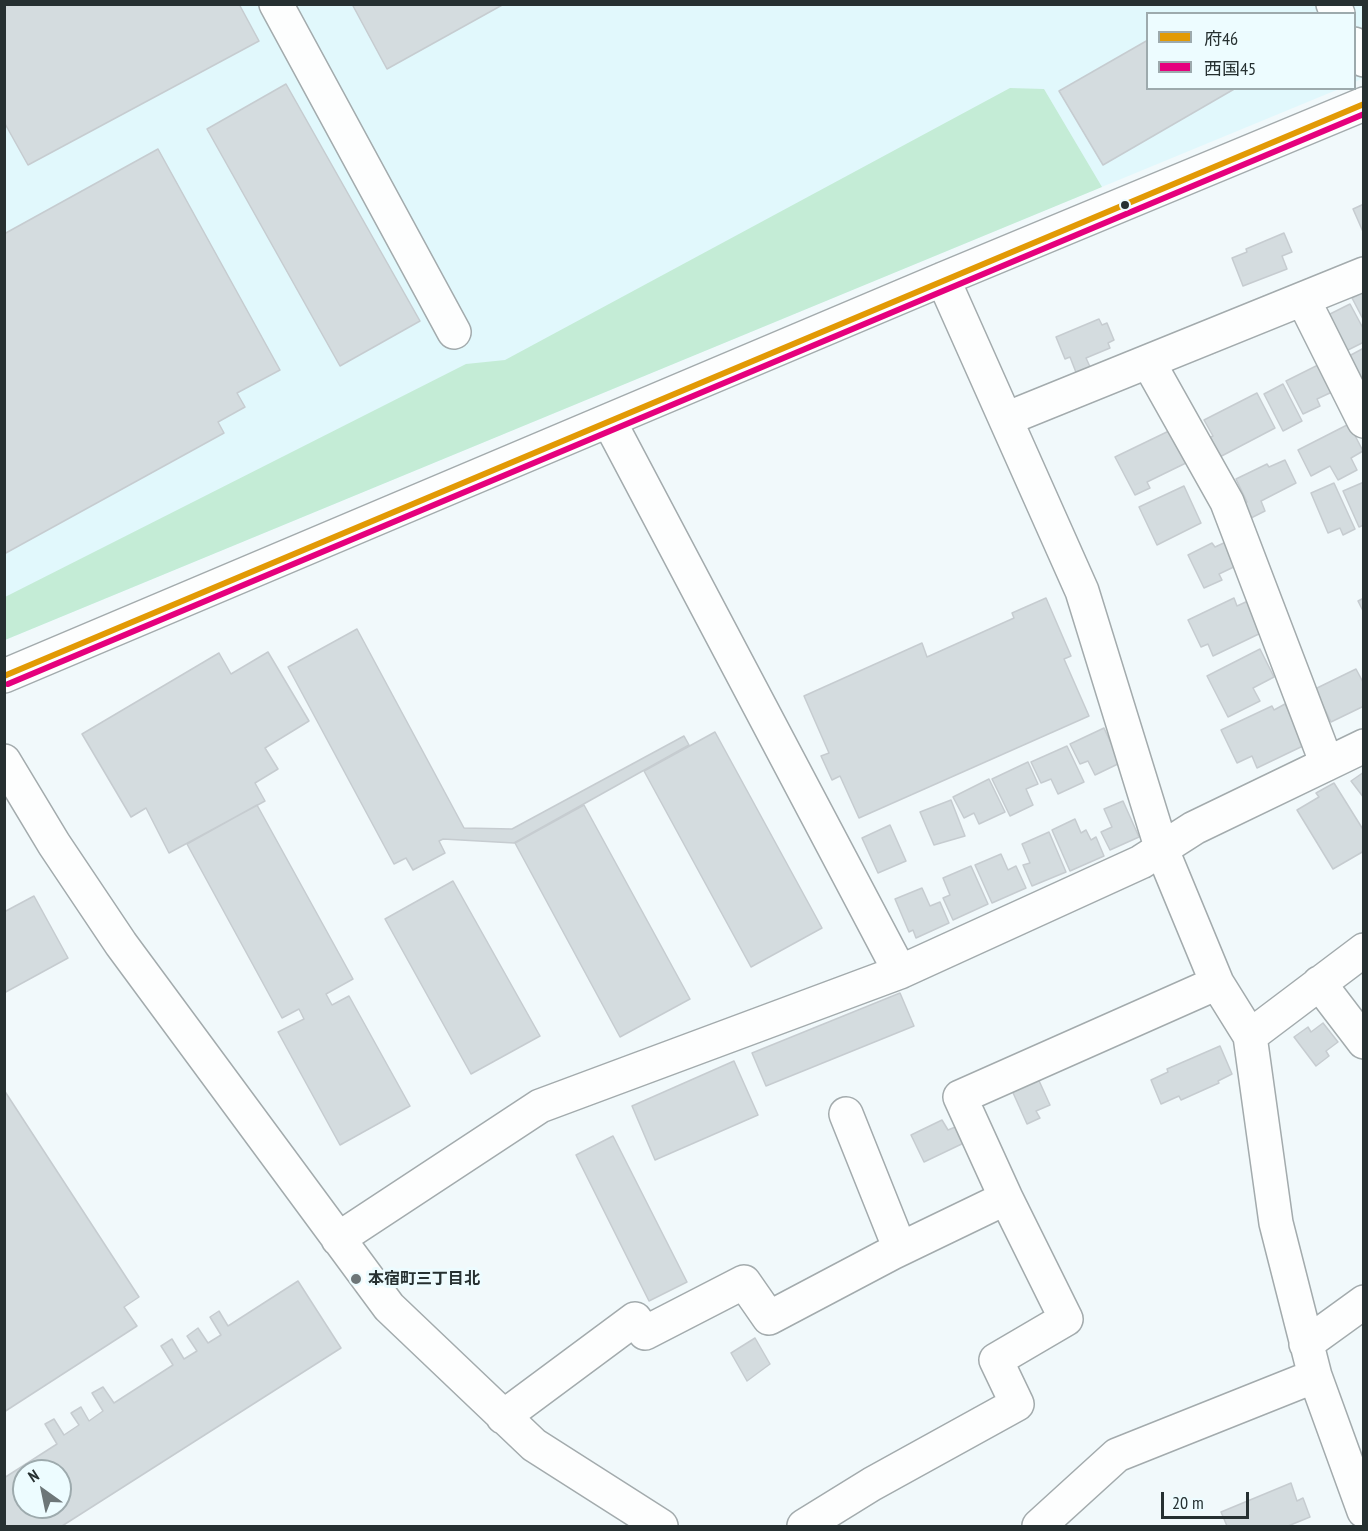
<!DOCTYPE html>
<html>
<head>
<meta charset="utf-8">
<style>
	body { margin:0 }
	#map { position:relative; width:1368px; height:1531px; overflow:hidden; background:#f1f9fb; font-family:"PT Sans Narrow","Noto Sans JP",sans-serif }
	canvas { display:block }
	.frame { position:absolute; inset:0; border:6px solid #263031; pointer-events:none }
	.legend { position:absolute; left:1146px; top:12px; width:210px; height:78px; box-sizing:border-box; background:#edfcff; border:2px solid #9daaad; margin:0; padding:8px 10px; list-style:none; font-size:18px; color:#263031 }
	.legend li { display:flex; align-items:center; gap:12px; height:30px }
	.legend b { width:30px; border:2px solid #9daaad }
	.north { position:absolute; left:12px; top:1459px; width:60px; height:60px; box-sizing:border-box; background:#edfcff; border:2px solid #9daaad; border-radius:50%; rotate:327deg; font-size:16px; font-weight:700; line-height:24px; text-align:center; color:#263031 }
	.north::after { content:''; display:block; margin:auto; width:21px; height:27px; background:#6d7678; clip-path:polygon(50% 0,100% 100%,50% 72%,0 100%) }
	.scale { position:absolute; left:1161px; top:1492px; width:88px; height:27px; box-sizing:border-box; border:3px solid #263031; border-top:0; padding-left:8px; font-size:18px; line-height:21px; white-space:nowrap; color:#263031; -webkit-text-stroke:4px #edfcff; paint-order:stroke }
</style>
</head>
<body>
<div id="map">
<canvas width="1368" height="1531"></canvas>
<div class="frame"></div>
<ul class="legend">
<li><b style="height:8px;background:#e29a05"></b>府46</li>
<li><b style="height:8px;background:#e5007d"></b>西国45</li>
</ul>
<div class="north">N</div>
<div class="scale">20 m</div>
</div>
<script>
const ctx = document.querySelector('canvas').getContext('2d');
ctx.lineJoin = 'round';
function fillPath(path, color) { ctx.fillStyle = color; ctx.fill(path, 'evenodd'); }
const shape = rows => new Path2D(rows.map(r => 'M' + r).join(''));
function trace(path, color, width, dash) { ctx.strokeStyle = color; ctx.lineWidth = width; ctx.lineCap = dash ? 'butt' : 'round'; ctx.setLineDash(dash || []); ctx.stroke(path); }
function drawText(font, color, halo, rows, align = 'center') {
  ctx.font = font + ' "PT Sans Narrow","Noto Sans JP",sans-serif'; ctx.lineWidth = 6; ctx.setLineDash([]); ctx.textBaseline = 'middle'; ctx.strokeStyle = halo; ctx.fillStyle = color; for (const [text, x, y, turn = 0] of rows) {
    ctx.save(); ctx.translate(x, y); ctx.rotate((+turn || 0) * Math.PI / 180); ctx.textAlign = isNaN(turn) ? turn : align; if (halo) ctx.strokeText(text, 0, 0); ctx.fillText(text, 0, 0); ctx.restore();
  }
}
fillPath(shape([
	[5,5,1363,5,1363,78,1355,82,1354,14,1148,14,1148,88,1339,89,5,640]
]), '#e1f8fc');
fillPath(shape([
	[1010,88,1044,89,1102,187,5,640,5,597,466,364,505,360]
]), '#c4ecd6');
const building = shape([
	[4,4,239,4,259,41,28,165,4,122,4,4],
	[352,4,504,4,387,69,352,4],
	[1148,40,1148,88,1236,88,1103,165,1059,91,1148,40],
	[286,84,420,321,340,366,207,129,286,84],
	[158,149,280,370,237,393,245,407,218,422,224,433,4,554,4,234,158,149],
	[1364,204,1364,234,1353,209,1364,204],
	[1284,233,1292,252,1282,256,1287,269,1243,286,1232,258,1247,252,1246,249,1284,233],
	[1364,292,1364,321,1352,298,1364,292],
	[1350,304,1364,330,1364,342,1342,353,1324,317,1350,304],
	[1099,319,1102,325,1107,323,1114,340,1108,343,1110,348,1086,358,1091,369,1077,375,1070,357,1065,359,1056,337,1099,319],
	[1364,348,1364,384,1349,356,1364,348],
	[1318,365,1332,392,1317,399,1320,406,1303,414,1286,381,1318,365],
	[1283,384,1302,421,1283,431,1264,394,1283,384],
	[1257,393,1275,428,1214,460,1204,440,1213,436,1204,420,1257,393],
	[1349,424,1363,451,1351,458,1357,470,1338,480,1330,466,1311,476,1298,450,1349,424],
	[1173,429,1188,462,1147,482,1150,488,1135,495,1115,457,1173,429],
	[1285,460,1296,483,1261,501,1265,511,1251,518,1244,504,1247,502,1236,479,1267,464,1269,467,1285,460],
	[1364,482,1364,525,1359,527,1343,491,1364,482],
	[1334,483,1355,529,1343,535,1340,528,1328,533,1311,493,1334,483],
	[1184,486,1201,523,1157,545,1139,507,1184,486],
	[1226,542,1238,565,1219,574,1222,580,1204,588,1188,555,1212,543,1215,547,1226,542],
	[1046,598,1071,656,1064,659,1089,716,859,818,840,776,832,780,821,756,829,753,804,696,922,643,927,657,1014,618,1012,613,1046,598],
	[1234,598,1237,606,1248,601,1263,632,1213,656,1208,644,1201,647,1188,620,1234,598],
	[1364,598,1364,613,1358,601,1364,598],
	[357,629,464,828,512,829,684,736,689,745,514,843,443,839,439,841,445,853,413,870,406,858,394,864,288,667,357,629],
	[1260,649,1274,677,1253,688,1260,701,1228,717,1207,676,1260,649],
	[268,652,309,721,265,748,278,769,255,783,265,801,169,853,146,808,131,817,82,734,219,653,231,674,268,652],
	[1356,669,1364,684,1364,706,1331,722,1315,689,1356,669],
	[1285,704,1305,745,1257,768,1252,756,1237,763,1221,730,1272,706,1274,710,1285,704],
	[1104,728,1120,763,1095,775,1088,761,1080,764,1070,744,1104,728],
	[715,732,822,928,751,967,644,771,715,732],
	[1067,746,1084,782,1058,794,1051,779,1041,783,1031,762,1067,746],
	[1028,762,1038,784,1026,789,1033,805,1010,816,992,779,1028,762],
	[1364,772,1364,798,1351,781,1364,772],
	[989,779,1005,812,979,824,974,813,964,818,953,797,989,779],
	[1334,783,1364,831,1364,851,1333,869,1297,810,1319,797,1316,793,1334,783],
	[951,800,965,836,934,845,920,812,951,800],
	[1123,801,1139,837,1110,850,1101,832,1112,827,1104,809,1123,801],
	[257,805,353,979,326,994,332,1005,349,996,410,1106,340,1145,278,1032,304,1019,299,1009,282,1018,187,844,257,805],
	[584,805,690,999,620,1037,515,843,584,805],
	[1075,819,1081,833,1086,830,1091,840,1096,837,1104,856,1070,871,1052,830,1075,819],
	[890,825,906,861,878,873,862,838,890,825],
	[1049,832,1066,872,1032,886,1023,865,1030,863,1022,844,1049,832],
	[1001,854,1008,870,1016,866,1026,888,992,903,975,865,1001,854],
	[971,866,988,904,953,920,943,898,950,895,943,878,971,866],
	[453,881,540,1036,471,1074,385,919,453,881],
	[922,888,930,906,940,902,949,923,916,938,913,930,909,932,895,899,922,888],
	[34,896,68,958,4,993,4,912,34,896],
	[900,993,914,1026,766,1086,752,1053,900,993],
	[1323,1023,1338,1042,1326,1051,1329,1056,1316,1066,1294,1037,1308,1027,1311,1032,1323,1023],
	[1220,1046,1232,1074,1218,1081,1219,1083,1181,1100,1179,1096,1161,1104,1151,1080,1168,1072,1167,1069,1220,1046],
	[734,1061,758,1115,655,1160,632,1106,734,1061],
	[1036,1074,1050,1105,1036,1111,1040,1118,1027,1124,1010,1086,1036,1074],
	[4,1090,139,1297,124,1307,137,1326,4,1412,4,1090],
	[942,1120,948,1130,960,1125,968,1141,924,1162,911,1135,942,1120],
	[613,1136,687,1282,649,1301,576,1155,613,1136],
	[298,1281,341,1348,62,1526,4,1526,4,1478,57,1444,45,1424,54,1419,64,1435,79,1425,71,1413,81,1407,89,1421,103,1411,92,1393,103,1387,114,1403,173,1365,161,1346,172,1339,184,1359,197,1351,187,1336,198,1328,208,1343,221,1335,210,1317,219,1311,228,1326,298,1281],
	[24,1471,60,1471,60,1507,24,1507,24,1471],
	[755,1338,770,1364,747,1381,731,1353,755,1338],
	[1291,1483,1297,1501,1303,1498,1310,1517,1288,1526,1227,1526,1221,1512,1291,1483]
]);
fillPath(building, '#d4dcdf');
trace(building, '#c6ccd0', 1.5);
const minor = shape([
	[276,4,454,332],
	[1333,4,1338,14],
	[1354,44,1364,60],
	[943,279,1082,591,1162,850,1217,983,1250,1036,1276,1223,1315,1376,1364,1511],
	[1303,299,1364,421],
	[1149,363,1227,502,1327,764],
	[1006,419,1364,274],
	[609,421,900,972],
	[4,676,943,279,1364,104],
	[4,761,54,844,121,944,389,1307,534,1445,661,1526],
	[1319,983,1364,1042],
	[1250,1036,1364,950],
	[846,1114,900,1249],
	[338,1239,540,1106,900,972,1141,862,1194,828,1364,746],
	[1306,1344,1364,1302],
	[503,1417,635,1319,645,1333,744,1282,769,1318,892,1253,1006,1198,960,1097,1217,983],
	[804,1526,872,1484,1017,1404,996,1360,1066,1319,1006,1198],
	[1039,1526,1117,1455,1315,1376]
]);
trace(minor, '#a3abad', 36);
trace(minor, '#fdfefe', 33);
trace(shape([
	[4,676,1364,104]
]), '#e29a05', 6);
trace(shape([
	[8,684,1364,114]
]), '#e5007d', 6);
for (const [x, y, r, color] of [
	[1125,205,5,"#263031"],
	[356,1279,6,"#6d7678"]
]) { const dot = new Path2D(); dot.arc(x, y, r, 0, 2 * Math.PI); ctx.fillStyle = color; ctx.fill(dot); trace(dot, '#edfcff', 2); }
drawText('bold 16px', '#263031', '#edfcff', [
	["本宿町三丁目北",368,1279]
], 'left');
</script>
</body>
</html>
